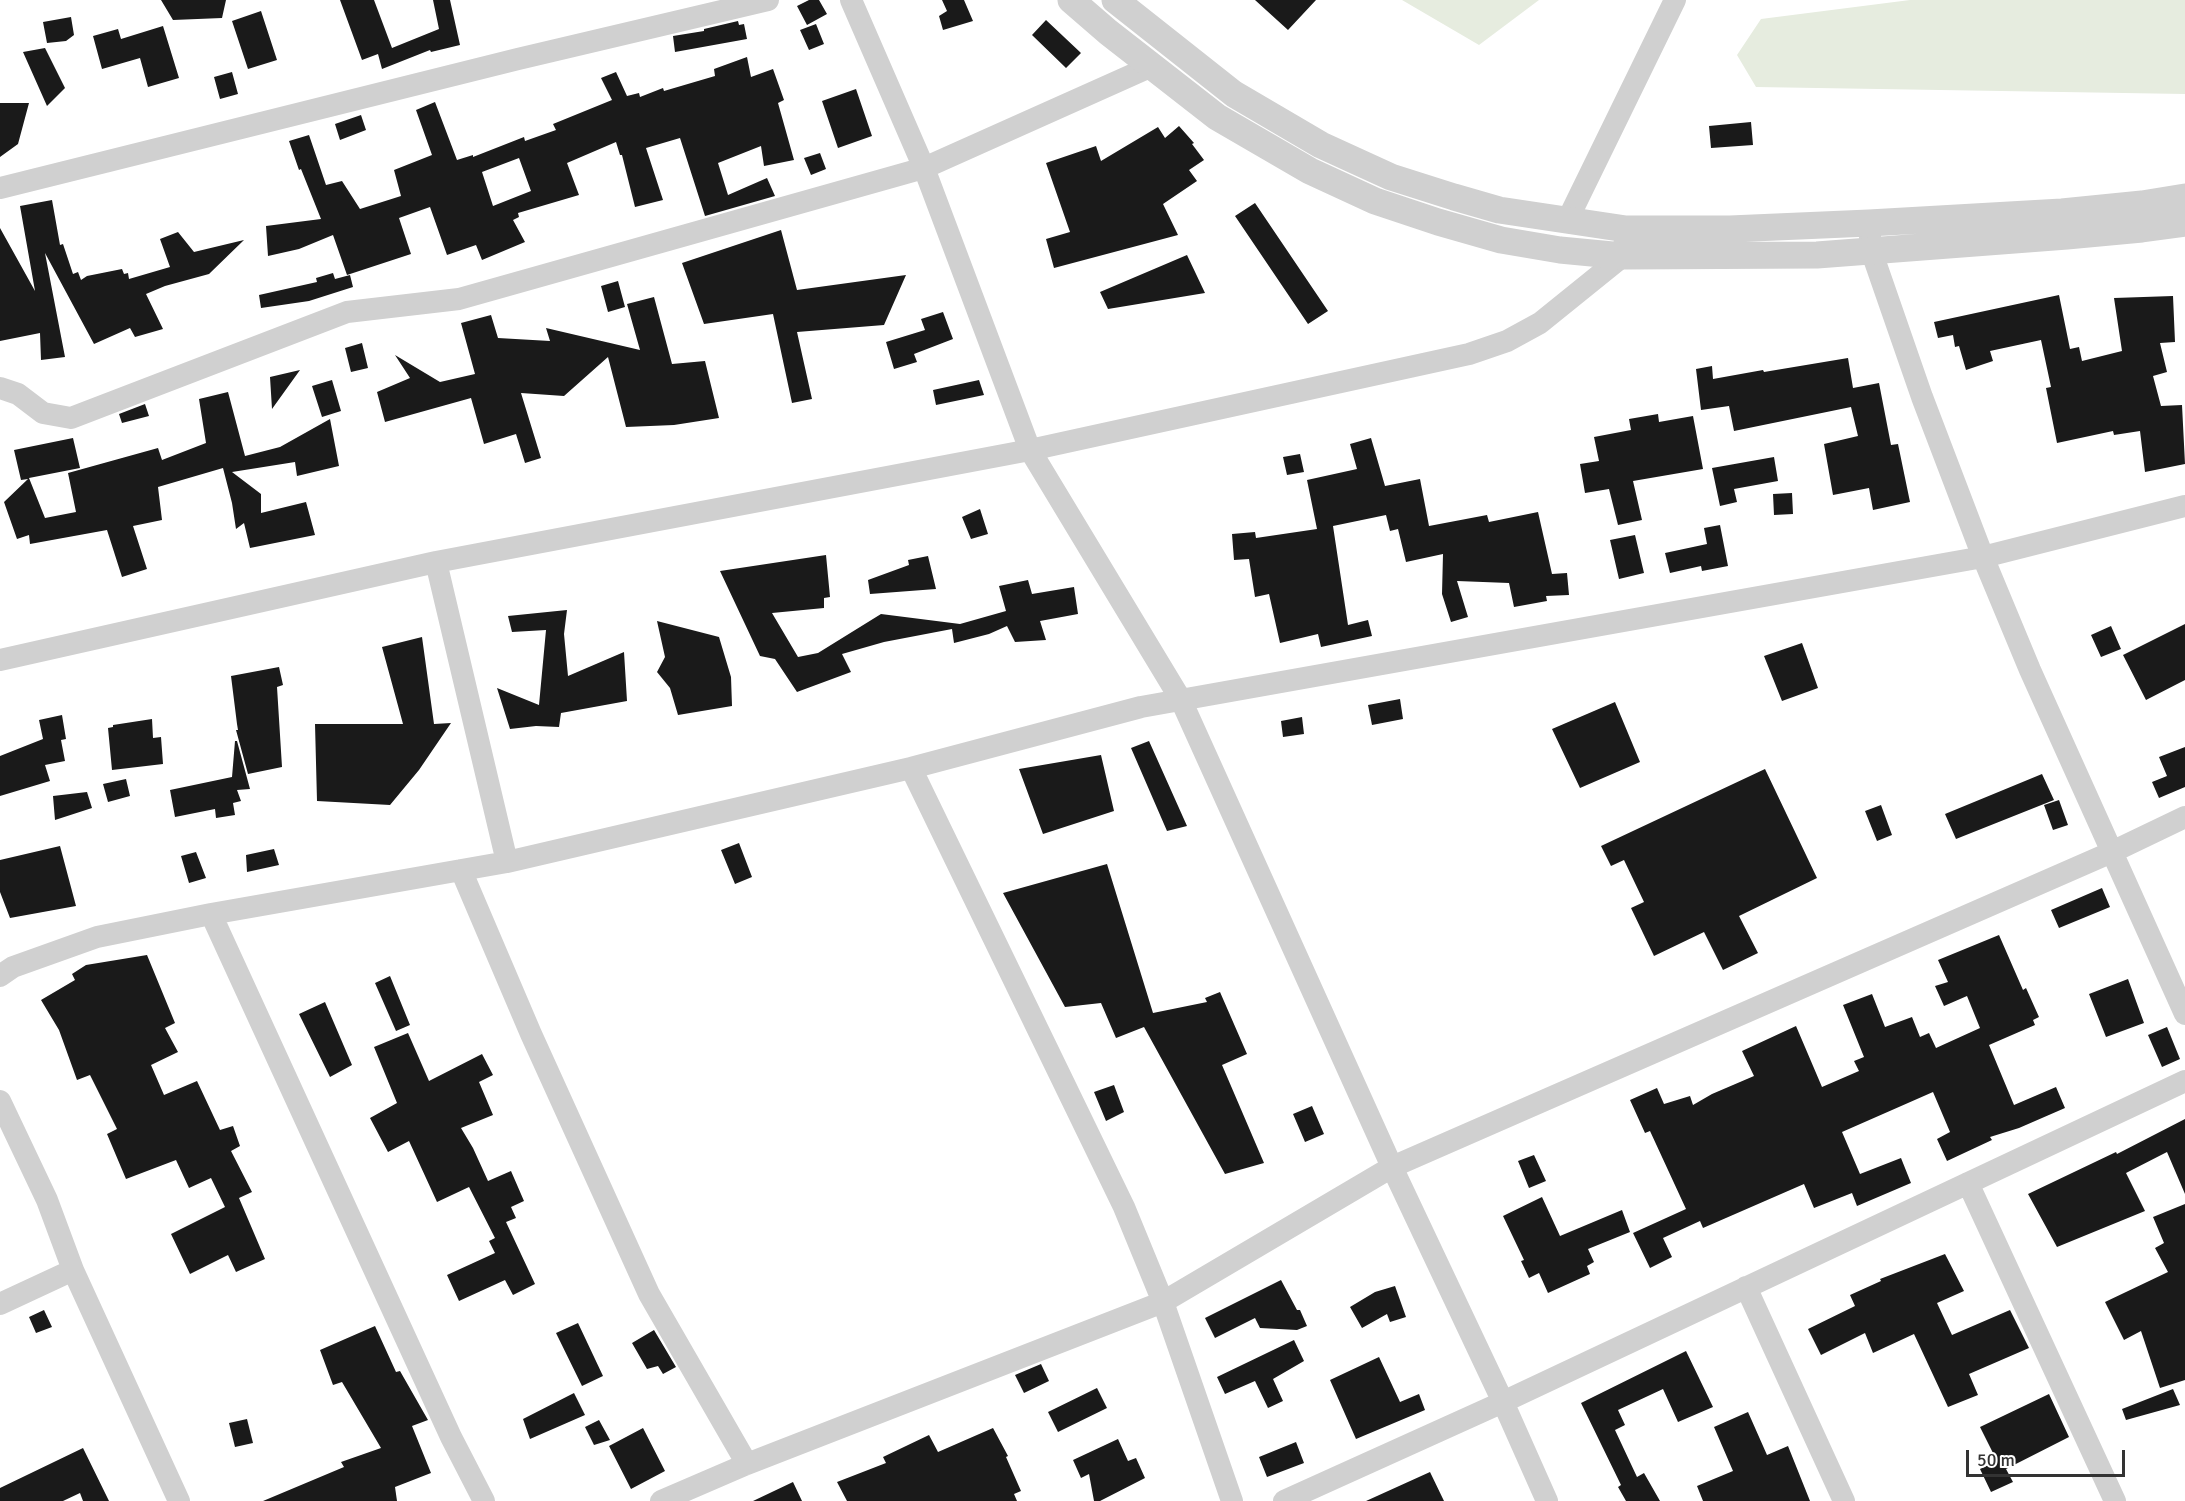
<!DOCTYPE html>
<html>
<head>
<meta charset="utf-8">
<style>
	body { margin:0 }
	#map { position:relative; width:2185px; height:1501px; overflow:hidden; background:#fff; font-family:Signika,sans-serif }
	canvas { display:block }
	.scale { position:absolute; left:1966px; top:1450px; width:159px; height:27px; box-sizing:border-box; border:3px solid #333; border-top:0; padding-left:8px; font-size:18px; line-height:21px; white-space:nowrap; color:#333; -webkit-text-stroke:4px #fff; paint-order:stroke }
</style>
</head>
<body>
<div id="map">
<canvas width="2185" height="1501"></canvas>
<div class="scale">50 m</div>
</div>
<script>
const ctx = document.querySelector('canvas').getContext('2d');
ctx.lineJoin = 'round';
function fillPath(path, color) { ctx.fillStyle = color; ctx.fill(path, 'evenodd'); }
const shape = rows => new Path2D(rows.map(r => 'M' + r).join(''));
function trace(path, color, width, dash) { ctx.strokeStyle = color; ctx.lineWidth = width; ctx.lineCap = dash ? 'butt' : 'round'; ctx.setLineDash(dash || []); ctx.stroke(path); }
fillPath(shape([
	[1402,0,1539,0,1479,45],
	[1910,0,2185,0,2185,94,1756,87,1737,55,1761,19]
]), '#e6ecdf');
fillPath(shape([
	[161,0,226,0,222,18,173,20],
	[340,0,374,0,392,48,439,29,433,0,450,0,460,45,431,52,430,50,382,69,378,54,362,60],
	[809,0,819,0,827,14,807,25,797,6],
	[942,0,964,0,973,21,943,30,939,16,947,11],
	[1255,0,1316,0,1288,30],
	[261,11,277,60,248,69,232,21],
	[71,17,74,35,66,41,47,43,43,22],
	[1046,20,1081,53,1066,68,1032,35],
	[738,21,739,25,744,24,747,39,675,52,673,36,704,31,704,29],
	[816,24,824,44,809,50,800,30],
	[163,26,179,78,148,87,140,58,102,69,93,36,118,29,121,39],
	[45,48,65,88,47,106,23,52],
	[747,57,751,77,773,69,784,100,778,103,794,160,764,166,761,146,718,163,728,195,767,178,775,196,705,216,680,138,646,148,663,200,635,207,622,155,620,155,616,142,567,163,579,195,518,213,519,217,513,220,525,242,482,260,476,245,447,255,430,207,399,218,411,254,347,275,333,235,299,249,268,256,266,226,321,219,301,169,299,170,289,141,309,135,326,185,342,181,360,209,401,196,394,170,432,155,416,110,435,102,457,160,473,155,473,157,524,137,525,141,556,130,553,124,612,100,601,78,616,72,627,96,639,93,640,97,663,88,664,91,715,76,714,69],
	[519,158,531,191,493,206,482,172],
	[232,72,238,94,220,99,214,77],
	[856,89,872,136,838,148,822,101],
	[0,103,29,103,18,144,0,157],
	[361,115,366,130,340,140,335,124],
	[1751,122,1753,145,1711,148,1709,126],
	[1179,126,1194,143,1192,144,1204,160,1189,170,1197,181,1163,204,1178,235,1054,268,1046,239,1070,232,1046,163,1096,146,1101,161,1158,127,1165,138],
	[820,153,826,169,811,175,804,158],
	[52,200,60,245,63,244,73,274,78,272,81,280,87,276,122,269,124,274,128,273,129,279,170,267,160,239,178,232,194,252,244,240,209,274,165,286,146,294,163,329,135,337,130,328,94,344,45,253,65,357,41,360,40,333,0,341,0,228,35,291,20,206],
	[1255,203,1328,311,1308,324,1235,216],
	[781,230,797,290,906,275,884,325,797,332,812,399,792,403,773,314,704,324,682,263],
	[1187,255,1205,293,1108,309,1100,292],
	[333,273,335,279,350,275,353,287,309,301,261,308,259,295,317,282,316,278],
	[618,281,625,307,608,312,601,286],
	[2059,295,2070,349,2079,347,2082,361,2122,351,2114,298,2173,296,2175,342,2160,343,2167,372,2153,376,2161,406,2182,405,2185,464,2145,472,2140,431,2114,435,2113,431,2057,443,2046,388,2051,387,2041,340,1990,351,1993,361,1966,370,1959,346,1955,347,1953,335,1938,338,1934,322],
	[654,297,672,364,705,361,719,418,674,425,626,427,608,357,564,396,521,393,541,458,525,463,516,434,484,444,471,398,385,422,377,392,410,378,395,355,440,382,475,374,461,323,491,315,498,338,550,341,546,328,640,350,627,304],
	[943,312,953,339,914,354,917,362,894,369,886,342,925,330,921,319],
	[362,343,368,368,351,372,345,348],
	[1848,358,1853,388,1879,383,1891,445,1898,444,1910,502,1873,510,1869,488,1833,495,1824,444,1858,436,1851,407,1734,431,1729,406,1701,410,1696,369,1712,366,1713,379,1763,370,1764,372],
	[300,370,272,409,270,377],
	[332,380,341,411,322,417,312,386],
	[979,380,984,395,936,405,933,390],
	[228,392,245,456,280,447,330,419,339,466,297,476,295,462,232,472,261,494,261,513,306,502,315,535,250,548,244,523,236,529,232,503,223,468,158,487,162,520,133,526,147,569,122,577,107,530,30,544,29,535,17,539,4,502,28,479,21,480,14,450,73,438,80,468,29,478,45,518,76,512,68,473,158,448,162,460,206,443,199,399],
	[145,404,149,416,122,423,119,414],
	[1658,414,1659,422,1693,416,1703,469,1633,481,1642,520,1618,525,1609,489,1585,493,1580,464,1599,461,1594,437,1631,430,1629,419],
	[1371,438,1385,486,1420,479,1429,526,1487,515,1489,522,1538,512,1552,574,1567,573,1569,595,1546,596,1547,601,1514,607,1509,583,1457,581,1468,617,1451,622,1442,594,1443,554,1406,562,1398,529,1390,531,1386,515,1333,526,1348,625,1368,620,1372,636,1321,647,1318,634,1280,643,1269,594,1255,597,1249,559,1234,560,1232,534,1255,532,1256,538,1317,529,1307,480,1357,469,1350,444],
	[1300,454,1304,472,1287,475,1283,457],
	[1774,457,1778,481,1734,489,1737,502,1720,506,1712,468],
	[1792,493,1793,514,1774,515,1773,494],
	[980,509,988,534,971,539,962,517],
	[1720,525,1728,566,1702,571,1701,566,1670,573,1665,553,1707,544,1704,528],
	[1635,535,1644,573,1619,579,1610,540],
	[826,555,830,597,824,598,824,608,772,613,798,657,818,653,881,614,960,624,1006,611,999,586,1028,580,1032,594,1074,587,1078,614,1040,621,1046,640,1015,642,1007,626,989,634,954,643,952,629,884,642,842,654,851,672,797,692,775,659,760,656,720,571],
	[928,556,936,589,870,594,868,580,909,565,908,560],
	[567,610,564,634,568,676,624,652,627,701,561,713,559,727,536,726,510,729,497,688,539,705,546,630,512,632,508,616],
	[657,621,719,637,731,677,732,706,678,715,670,688,657,672,665,657],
	[2185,624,2185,680,2146,700,2123,655],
	[2111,626,2121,649,2101,657,2091,635],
	[422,637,434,724,451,723,419,770,390,805,317,801,315,724,403,724,382,647],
	[1802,643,1818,688,1782,701,1764,656],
	[279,667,283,685,277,687,282,767,248,774,236,730,238,730,237,724,231,676],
	[1400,699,1403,719,1372,725,1368,705],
	[1615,702,1640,762,1580,788,1552,729],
	[62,715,66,739,61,740,65,761,45,765,50,781,0,796,0,756,43,739,39,720],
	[1302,717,1304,734,1283,737,1281,721],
	[152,719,153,738,161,737,163,764,112,770,108,728,113,727,113,725],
	[235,741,237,741,250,789,237,790,241,801,233,803,235,815,216,818,215,809,175,817,170,790,232,777],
	[1149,741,1187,826,1167,831,1131,748],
	[2185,747,2185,787,2159,798,2152,782,2167,776,2159,757],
	[1101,755,1114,811,1043,834,1019,769],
	[1765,769,1817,878,1739,916,1758,953,1723,970,1704,932,1654,956,1631,908,1644,902,1624,860,1611,866,1601,846],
	[2042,774,2054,800,1956,839,1945,814],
	[126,779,130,796,108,802,103,784],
	[87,792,92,808,55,820,53,796],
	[2059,800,2068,825,2053,830,2044,805],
	[1881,805,1892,835,1877,841,1865,811],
	[739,843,752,877,735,884,721,850],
	[60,846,76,906,10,918,0,892,0,860],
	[274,849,279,865,247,872,246,855],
	[196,852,206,878,189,883,181,856],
	[1107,864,1153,1013,1207,1002,1205,998,1220,992,1247,1054,1222,1065,1264,1163,1225,1174,1144,1027,1116,1038,1101,1003,1065,1007,1003,893],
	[2102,888,2110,907,2059,928,2051,910],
	[1999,935,2023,990,2026,988,2039,1017,2033,1020,2035,1025,1989,1045,2014,1105,2056,1087,2065,1108,2019,1128,1990,1137,1992,1140,1947,1161,1937,1139,1950,1132,1933,1092,1842,1132,1860,1174,1901,1158,1911,1183,1857,1206,1852,1193,1814,1208,1804,1184,1703,1228,1700,1221,1663,1238,1672,1257,1650,1268,1633,1233,1686,1209,1650,1131,1645,1133,1630,1100,1657,1088,1664,1104,1690,1096,1693,1105,1712,1094,1754,1076,1742,1051,1796,1026,1822,1087,1859,1071,1854,1061,1864,1057,1843,1005,1872,994,1885,1027,1912,1017,1920,1037,1929,1033,1936,1048,1980,1028,1967,996,1944,1006,1935,986,1948,982,1938,960],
	[147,955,175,1023,165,1028,178,1052,151,1065,164,1095,197,1081,220,1130,233,1126,240,1146,231,1151,252,1192,239,1198,265,1259,236,1272,228,1255,190,1274,171,1234,225,1207,211,1178,189,1188,176,1160,126,1179,107,1134,117,1129,90,1075,77,1080,59,1030,41,1000,75,980,72,974,86,965],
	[390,976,410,1025,396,1031,375,983],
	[2128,979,2144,1023,2106,1037,2089,994],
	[325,1002,352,1065,330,1077,299,1014],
	[2167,1027,2180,1059,2162,1067,2148,1035],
	[408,1033,429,1081,482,1054,493,1075,479,1082,493,1115,461,1128,473,1148,488,1181,511,1171,524,1201,511,1207,516,1218,506,1222,535,1284,513,1295,505,1280,459,1301,447,1275,495,1253,489,1241,495,1238,469,1187,437,1202,409,1141,388,1152,370,1118,397,1103,374,1047],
	[1114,1085,1124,1112,1106,1121,1094,1092],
	[1312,1106,1324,1134,1305,1142,1293,1114],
	[2185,1119,2185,1194,2167,1152,2126,1173,2145,1211,2057,1247,2028,1194,2116,1152,2117,1154],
	[1534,1155,1546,1181,1529,1188,1518,1161],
	[1542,1197,1560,1236,1622,1210,1630,1232,1588,1249,1594,1262,1587,1266,1590,1274,1548,1293,1539,1273,1529,1278,1521,1261,1524,1260,1503,1216],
	[2185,1204,2185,1380,2160,1388,2141,1331,2124,1340,2105,1302,2168,1272,2155,1248,2164,1243,2153,1217],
	[1945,1254,1964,1291,1937,1303,1952,1335,2010,1310,2029,1348,1969,1374,1978,1395,1948,1407,1914,1334,1873,1353,1865,1333,1821,1355,1808,1329,1855,1306,1850,1295,1881,1281,1880,1279],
	[1281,1280,1297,1310,1300,1310,1307,1326,1297,1330,1260,1328,1255,1318,1215,1338,1205,1318],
	[1395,1286,1406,1317,1390,1322,1387,1314,1362,1328,1350,1307,1375,1292],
	[44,1310,52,1327,36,1333,29,1317],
	[578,1323,603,1376,582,1386,556,1333],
	[375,1326,396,1372,400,1371,428,1420,412,1426,431,1473,395,1487,397,1501,263,1501,344,1467,341,1462,381,1448,342,1382,333,1385,320,1350],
	[654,1330,676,1367,663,1374,658,1366,647,1369,632,1343],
	[1294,1340,1304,1361,1273,1379,1283,1401,1268,1408,1255,1381,1225,1394,1217,1377],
	[1686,1351,1713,1407,1678,1422,1663,1389,1618,1410,1625,1425,1615,1430,1637,1477,1644,1473,1660,1501,1626,1501,1618,1487,1621,1485,1581,1403],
	[1379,1357,1400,1402,1419,1394,1425,1410,1356,1439,1330,1380],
	[1041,1364,1049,1381,1024,1393,1015,1375],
	[1097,1388,1107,1408,1058,1432,1048,1412],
	[2173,1389,2180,1405,2126,1420,2122,1409],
	[574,1393,585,1415,530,1439,523,1419],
	[2049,1394,2069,1437,2006,1469,2013,1482,1991,1492,1980,1469,1997,1461,1980,1427],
	[1748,1412,1767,1455,1788,1446,1810,1501,1703,1501,1697,1486,1733,1471,1714,1427],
	[247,1419,253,1443,235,1447,229,1423],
	[599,1420,610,1440,594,1445,585,1427],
	[643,1428,665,1471,631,1489,609,1446],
	[993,1428,1008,1456,1006,1457,1021,1491,1014,1494,1017,1501,847,1501,837,1482,886,1463,883,1457,929,1435,938,1452],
	[1118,1439,1128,1461,1136,1458,1145,1478,1100,1501,1094,1501,1089,1474,1081,1478,1073,1460],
	[1296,1442,1304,1463,1267,1477,1259,1457],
	[83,1448,109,1501,83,1501,80,1493,63,1501,0,1501,0,1488],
	[1430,1472,1444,1501,1366,1501],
	[793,1482,802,1501,753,1501]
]), '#1a1a1a');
trace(shape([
	[851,0,924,168,1030,450,1181,700,1392,1167,1503,1402,1547,1501],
	[0,188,518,59,768,0],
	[1567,221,1675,0],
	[1869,223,1871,250,1922,397,1983,557,2030,670,2185,1014],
	[0,388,18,394,43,413,71,418,347,312,459,299,924,168,1152,66],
	[436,562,507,862],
	[0,660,436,562,1030,450,1469,354,1507,341,1540,323,1623,256,1624,245],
	[911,768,1124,1207,1163,1302,1232,1501],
	[461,870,531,1034,649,1294,747,1464],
	[211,914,451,1437,484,1501],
	[0,976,13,967,97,937,211,914,507,862,911,768,1141,707,1983,557,2185,506],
	[0,1101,47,1200,73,1270,179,1501],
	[1968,1183,2115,1501],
	[1746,1287,1844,1501],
	[0,1304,73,1270],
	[661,1501,747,1464,1163,1302,1392,1167,2112,852,2185,817],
	[1284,1501,1503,1402,2185,1081]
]), '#d0d0d0', 22);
trace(shape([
	[1071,0,1108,32,1217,117,1310,171,1375,201,1438,222,1501,240,1560,250,1623,256,1817,255,2067,236,2142,229,2185,223],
	[1115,0,1234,94,1321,145,1391,177,1454,197,1499,210,1626,229,1730,229,1869,223,2062,212,2142,204,2185,197]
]), '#d0d0d0', 27);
</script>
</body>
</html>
